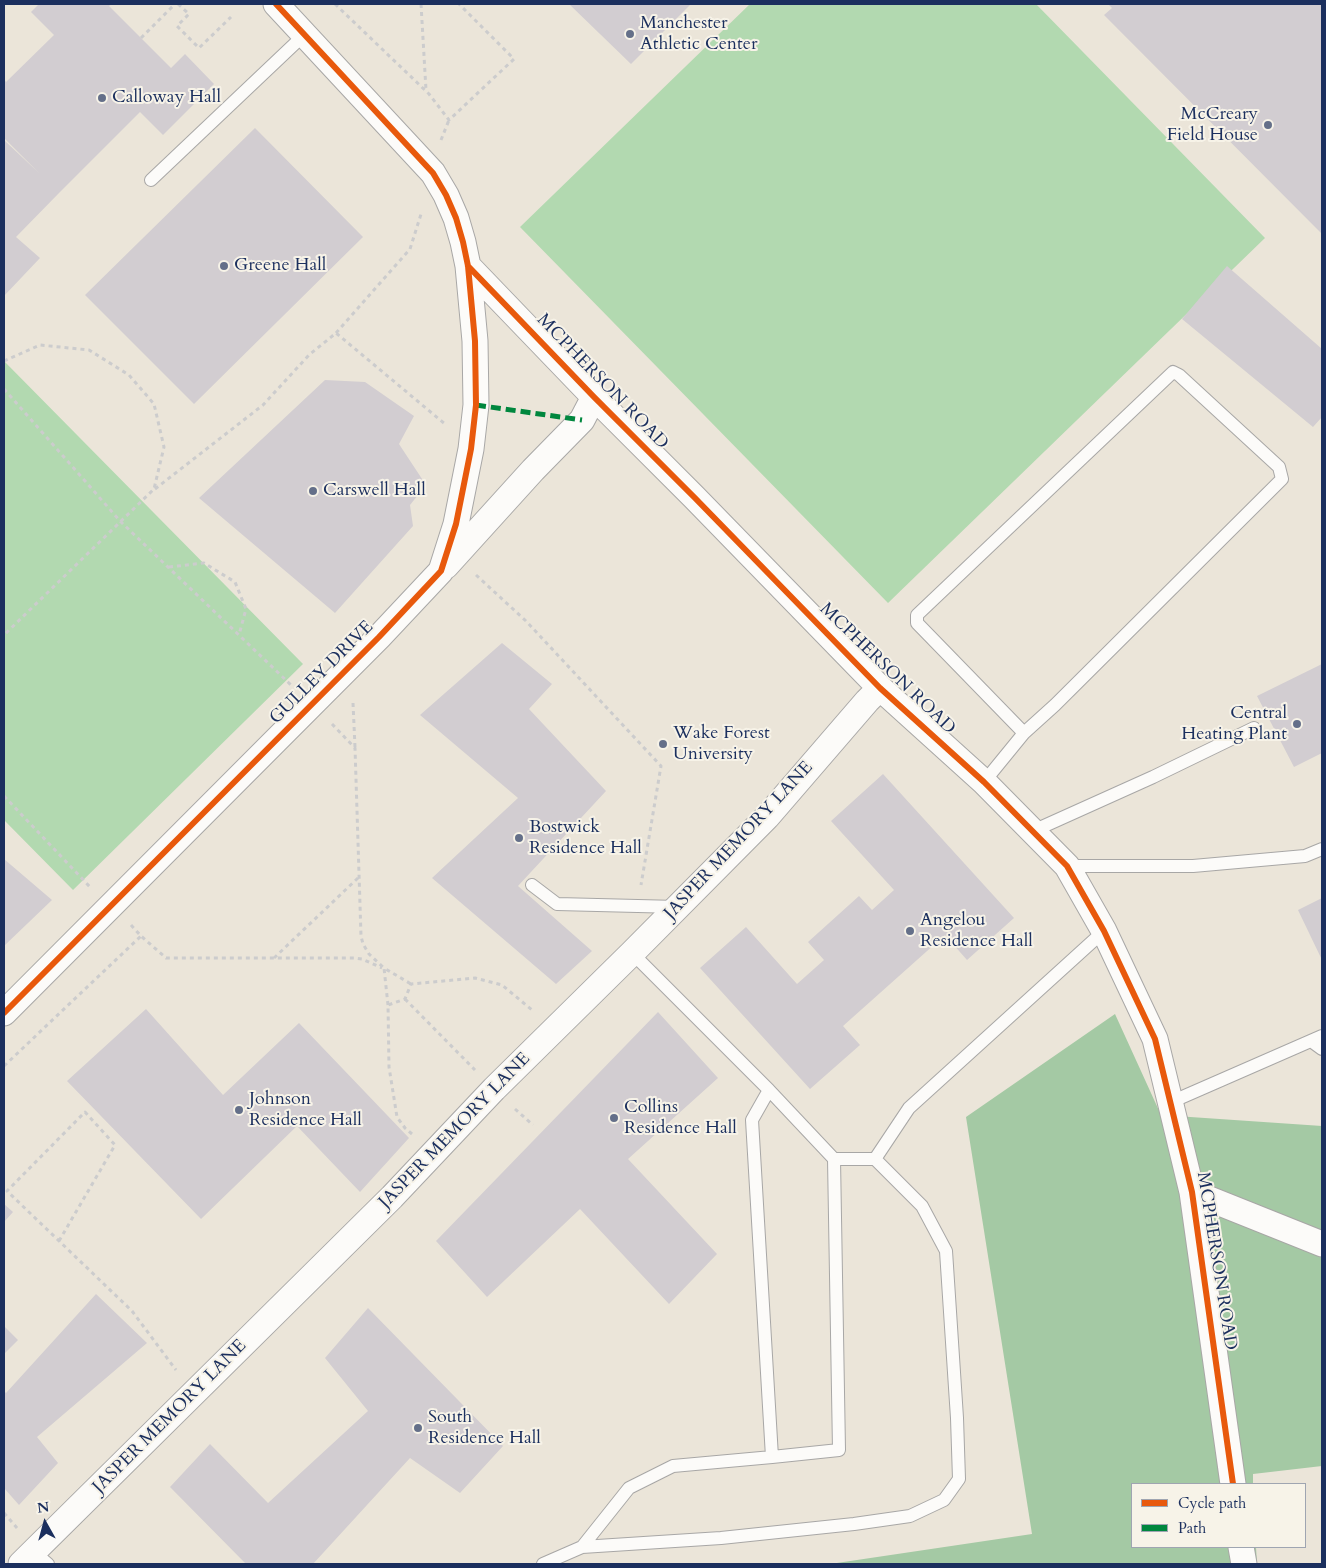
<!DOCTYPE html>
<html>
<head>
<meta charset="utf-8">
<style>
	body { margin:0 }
	#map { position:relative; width:1326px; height:1568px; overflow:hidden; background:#ebe5d9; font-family:Cardo,serif }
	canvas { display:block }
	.frame { position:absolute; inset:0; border:5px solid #1b2f5e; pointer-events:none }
	.legend { position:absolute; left:1131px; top:1483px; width:175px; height:65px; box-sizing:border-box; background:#f7f3e8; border:1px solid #9fa5b1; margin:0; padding:6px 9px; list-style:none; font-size:15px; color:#1b2f5e }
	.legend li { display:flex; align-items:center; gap:10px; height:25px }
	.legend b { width:25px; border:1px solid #9fa5b1 }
	.north { position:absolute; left:20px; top:1498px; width:50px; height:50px; -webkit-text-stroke:4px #f7f3e8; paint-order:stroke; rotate:353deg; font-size:14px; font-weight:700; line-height:20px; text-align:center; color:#1b2f5e }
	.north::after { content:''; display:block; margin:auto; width:18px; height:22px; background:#1b2f5e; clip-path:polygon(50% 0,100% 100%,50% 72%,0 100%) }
</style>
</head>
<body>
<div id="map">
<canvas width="1326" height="1568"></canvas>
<div class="frame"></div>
<ul class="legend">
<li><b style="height:6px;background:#e8590c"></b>Cycle path</li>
<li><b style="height:6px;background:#00873e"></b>Path</li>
</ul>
<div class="north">N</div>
</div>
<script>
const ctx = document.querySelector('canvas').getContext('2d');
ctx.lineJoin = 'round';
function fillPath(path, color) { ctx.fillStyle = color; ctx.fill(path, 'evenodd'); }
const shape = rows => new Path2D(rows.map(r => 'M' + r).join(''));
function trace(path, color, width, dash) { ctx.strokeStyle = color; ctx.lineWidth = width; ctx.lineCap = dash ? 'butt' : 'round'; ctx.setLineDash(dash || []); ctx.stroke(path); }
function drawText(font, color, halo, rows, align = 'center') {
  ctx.font = font + ' Cardo,serif'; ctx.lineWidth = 4; ctx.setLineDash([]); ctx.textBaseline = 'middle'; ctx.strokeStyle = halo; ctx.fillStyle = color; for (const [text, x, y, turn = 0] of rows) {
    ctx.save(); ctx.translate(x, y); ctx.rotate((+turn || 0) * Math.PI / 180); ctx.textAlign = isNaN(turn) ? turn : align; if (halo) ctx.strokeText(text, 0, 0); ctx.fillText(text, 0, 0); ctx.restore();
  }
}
fillPath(shape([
	[750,4,1036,4,1265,238,888,603,520,227],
	[4,361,303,664,73,890,4,820]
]), '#b2d9b0');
fillPath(shape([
	[1115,1014,1161,1115,1322,1126,1322,1466,1253,1474,1253,1484,1132,1484,1132,1547,1256,1547,1257,1564,830,1564,1032,1534,966,1117]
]), '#a4c9a4');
fillPath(shape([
	[39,4,112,4,109,6,171,68,185,54,214,84,163,135,140,112,59,193,16,237,40,258,4,296,4,140,39,173,4,138,4,79,6,82,54,35,31,12],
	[569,4,691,4,631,64],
	[1108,4,1322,4,1322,234,1104,15,1112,8],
	[255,128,363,237,194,404,85,295],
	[1227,266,1322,349,1322,417,1313,427,1182,319],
	[325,380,365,382,414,416,399,444,426,485,410,505,413,526,335,613,199,498],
	[502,643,552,684,529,709,606,791,518,886,592,951,556,984,432,878,518,798,420,715],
	[1322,664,1322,753,1294,767,1257,696],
	[883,774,1014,918,967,960,945,935,843,1026,860,1045,810,1089,700,968,746,927,797,984,824,960,808,942,859,896,872,910,894,890,831,821],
	[4,859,52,900,4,946],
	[1322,898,1322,960,1298,910],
	[146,1009,223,1095,299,1023,409,1138,360,1192,297,1126,201,1219,67,1081],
	[658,1012,718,1078,628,1159,717,1254,669,1304,580,1209,487,1297,436,1241],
	[4,1204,13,1212,4,1222],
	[96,1294,147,1343,37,1437,58,1463,19,1505,4,1488,4,1391,6,1393],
	[368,1308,503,1446,460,1493,410,1458,313,1564,246,1564,170,1487,210,1444,268,1503,368,1411,325,1358],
	[4,1326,18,1340,4,1354]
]), '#d2cdd1');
const service = shape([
	[151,180,304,35],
	[984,782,1024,733,1055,705,1282,479,1279,467,1179,375,1173,372,917,615,917,623,1024,733],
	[1033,831,1153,777,1254,728],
	[1067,866,1193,866,1305,856,1322,849],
	[532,885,557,904,678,907],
	[1311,1041,1322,1049],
	[1171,1102,1322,1036],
	[875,1159,909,1108,1104,931],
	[772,1457,839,1450,834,1159],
	[582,1547,629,1488,673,1466,772,1457,752,1120,769,1090],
	[34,1552,48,1564],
	[543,1564,582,1547,721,1538,854,1524,910,1516,944,1500,959,1479,957,1418,946,1251,922,1206,875,1159,834,1159,769,1090,632,953]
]);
const minor = shape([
	[468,266,594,397,694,497,880,688,984,782,1067,866,1104,931,1155,1039,1192,1192,1233,1484],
	[446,566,533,470,582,420,594,397],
	[4,1013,379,637,441,571,456,524,471,449,476,405,475,341,468,266,463,242,456,218,446,195,433,173,276,4],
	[1192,1192,1322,1244],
	[1241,1547,1244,1564],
	[21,1564,392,1197,494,1089,632,953,767,817,867,701,880,688]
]);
trace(service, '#a8a7a6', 14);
trace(minor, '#a8a7a6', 27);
trace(shape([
	[178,4,189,14,177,26,199,48,231,17],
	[335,4,429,94,449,120,514,59,459,4],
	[421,4,426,90],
	[141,38,175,4],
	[441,140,449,120],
	[336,333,410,249,422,211],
	[4,361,40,345,89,350,129,375,154,404,164,447,154,489,4,635],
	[4,389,121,522,291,685],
	[155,489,263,405,309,355,336,333,445,424],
	[169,567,204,563,235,582,246,609,239,635],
	[476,575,526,621,661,766,641,885],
	[353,703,355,747],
	[332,724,355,748,361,936,363,944,369,954,384,968],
	[4,796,90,887],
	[131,925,141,936,166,958,354,958,362,959,382,968],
	[274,958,359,877],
	[405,999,475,1070],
	[388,1005,384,968,411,984],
	[4,1066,141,936],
	[515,1109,533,1125],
	[412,1134,405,1128,397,1117,389,1067,388,1005,405,999,411,984,475,978,502,985,532,1010],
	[59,1241,115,1145,85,1112,7,1191,132,1311,176,1370],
	[4,1513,17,1528]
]), '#cccccd', 3, [4, 4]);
trace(service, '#fcfbf9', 12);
trace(minor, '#fcfbf9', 25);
trace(shape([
	[476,405,582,420]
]), '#00873e', 5, [10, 5]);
trace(shape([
	[468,266,594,397,694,497,880,688,984,782,1067,866,1104,931,1155,1039,1192,1192,1233,1484],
	[4,1013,379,637,441,571,456,524,471,449,476,405,475,341,468,266,463,242,456,218,446,195,433,173,276,4]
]), '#e8590c', 6);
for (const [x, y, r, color] of [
	[630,34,5,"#646f89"],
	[102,98,5,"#646f89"],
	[1268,125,5,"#646f89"],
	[224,266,5,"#646f89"],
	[313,491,5,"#646f89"],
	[1297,724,5,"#646f89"],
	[663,744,5,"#646f89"],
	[519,838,5,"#646f89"],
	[910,931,5,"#646f89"],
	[239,1110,5,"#646f89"],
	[614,1118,5,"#646f89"],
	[418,1428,5,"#646f89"]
]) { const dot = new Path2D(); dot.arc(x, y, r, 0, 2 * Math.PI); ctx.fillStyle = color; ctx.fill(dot); trace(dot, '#f7f3e8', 2); }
drawText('18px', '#1b2f5e', '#f7f3e8', [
	["Manchester",640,24],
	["Athletic Center",640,45],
	["Calloway Hall",112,98],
	["McCreary",1258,115,"right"],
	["Field House",1258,136,"right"],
	["Greene Hall",234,266],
	["Carswell Hall",323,491],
	["Central",1287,714,"right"],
	["Heating Plant",1287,735,"right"],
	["Wake Forest",673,734],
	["University",673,755],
	["Bostwick",529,828],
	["Residence Hall",529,849],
	["Angelou",920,921],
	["Residence Hall",920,942],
	["Johnson",249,1100],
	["Residence Hall",249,1121],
	["Collins",624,1108],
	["Residence Hall",624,1129],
	["South",428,1418],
	["Residence Hall",428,1439]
], 'left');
drawText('18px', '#1b2f5e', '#f7f3e8', [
	["MCPHERSON ROAD",602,382,46],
	["MCPHERSON ROAD",887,669,44],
	["GULLEY DRIVE",322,673,-45],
	["JASPER MEMORY LANE",739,841,-47],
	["JASPER MEMORY LANE",455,1131,-46],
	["MCPHERSON ROAD",1216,1261,81],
	["JASPER MEMORY LANE",170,1417,-45]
]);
</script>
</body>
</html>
